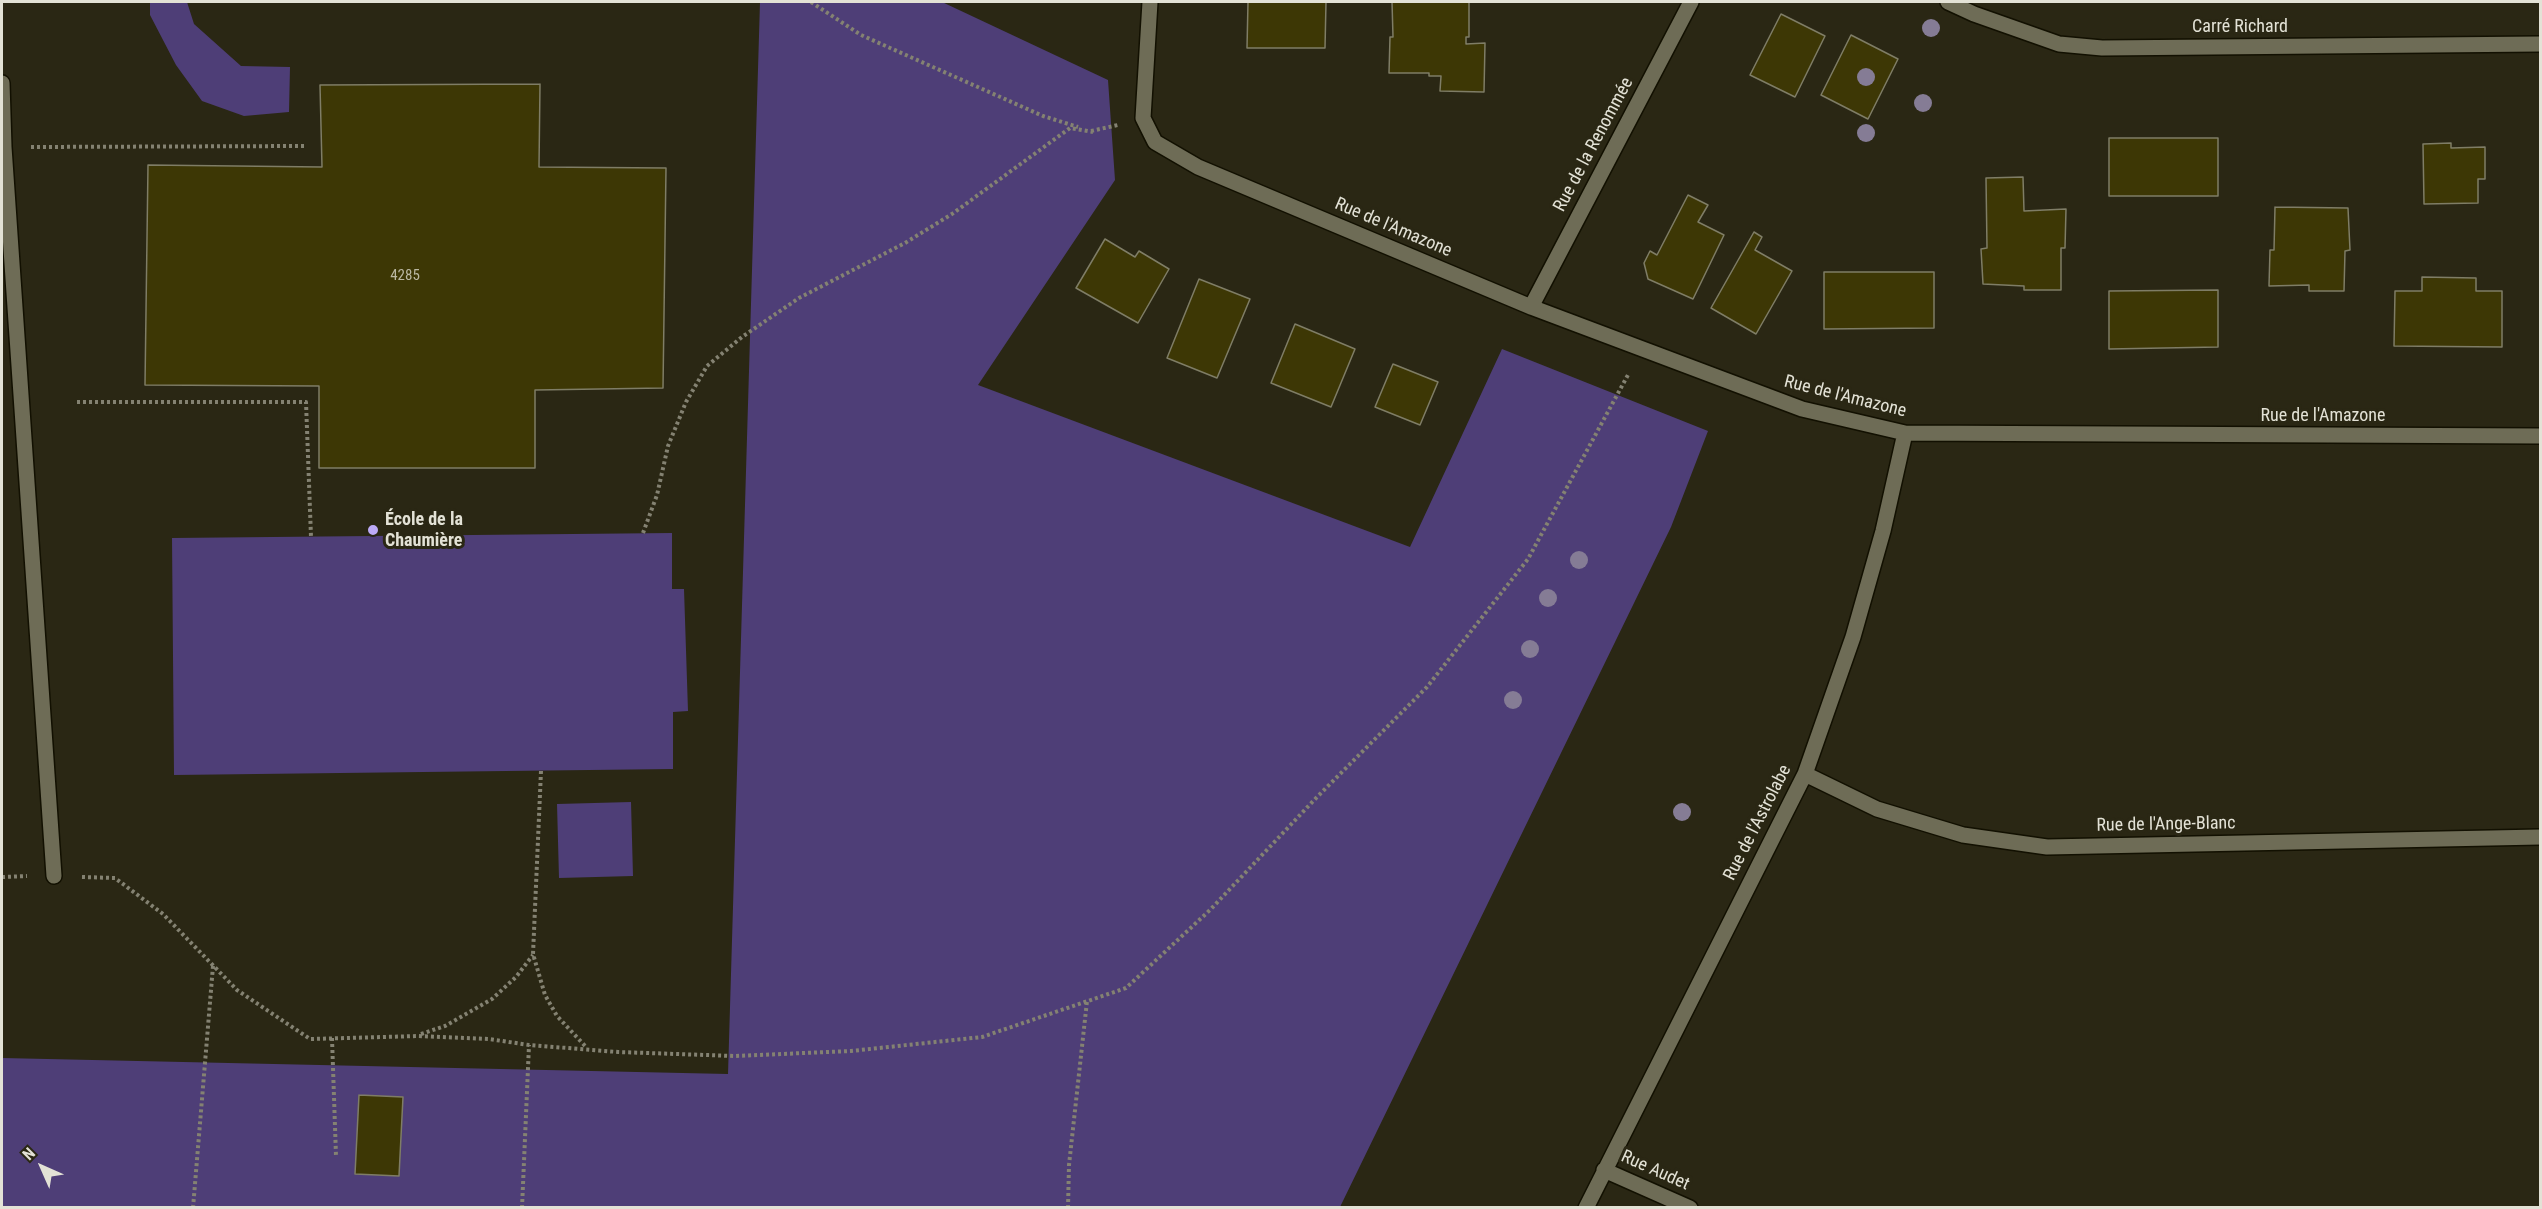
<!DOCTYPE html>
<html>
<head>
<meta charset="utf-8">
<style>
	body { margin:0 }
	#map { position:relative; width:2542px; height:1209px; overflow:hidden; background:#2a2714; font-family:"Roboto Condensed",sans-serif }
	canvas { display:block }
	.frame { position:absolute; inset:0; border:3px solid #e3e2d6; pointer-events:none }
	.north { position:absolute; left:12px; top:1137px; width:60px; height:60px; -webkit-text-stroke:4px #2a2714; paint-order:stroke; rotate:315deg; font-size:16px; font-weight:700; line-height:24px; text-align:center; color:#e3e2d6 }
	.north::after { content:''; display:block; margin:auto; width:21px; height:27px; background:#e3e2d6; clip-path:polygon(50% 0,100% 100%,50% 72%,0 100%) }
</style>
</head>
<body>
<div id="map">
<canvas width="2542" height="1209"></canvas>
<div class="frame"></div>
<div class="north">N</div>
</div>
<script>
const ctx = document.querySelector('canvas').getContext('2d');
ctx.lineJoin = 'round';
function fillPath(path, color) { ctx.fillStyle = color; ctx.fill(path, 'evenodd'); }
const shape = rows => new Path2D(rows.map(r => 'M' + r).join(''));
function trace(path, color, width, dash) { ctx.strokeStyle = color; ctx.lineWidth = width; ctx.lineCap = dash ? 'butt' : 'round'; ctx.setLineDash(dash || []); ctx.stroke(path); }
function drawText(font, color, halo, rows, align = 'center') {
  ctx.font = font + ' "Roboto Condensed",sans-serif'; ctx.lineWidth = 6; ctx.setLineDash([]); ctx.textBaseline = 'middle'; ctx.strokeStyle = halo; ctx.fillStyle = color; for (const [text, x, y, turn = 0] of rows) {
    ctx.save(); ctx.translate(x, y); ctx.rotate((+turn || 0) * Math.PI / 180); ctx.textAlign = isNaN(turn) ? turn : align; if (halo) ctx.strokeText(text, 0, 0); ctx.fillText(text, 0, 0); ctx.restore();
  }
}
fillPath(shape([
	[150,2,187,2,194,24,241,66,290,67,289,112,244,116,202,101,176,65,150,15],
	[760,2,942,2,1108,80,1115,180,978,385,1410,547,1502,349,1708,431,1671,527,1340,1207,2,1208,2,1058,728,1074],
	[672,533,672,589,684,589,688,711,673,712,673,769,174,775,172,538],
	[631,802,633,876,559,878,557,804]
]), '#4e3e77');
const building = shape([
	[1248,2,1326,2,1325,48,1247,48,1248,2],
	[1392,2,1469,2,1469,37,1466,37,1466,44,1485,43,1484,92,1440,91,1441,76,1429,76,1429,73,1389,73,1390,37,1393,37,1392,2],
	[1781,14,1825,36,1795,97,1750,75,1781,14],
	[1851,35,1898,59,1868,119,1821,95,1851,35],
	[540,84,539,167,666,168,663,388,535,390,535,468,319,468,319,386,145,385,148,165,322,167,320,85,540,84],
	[2109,138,2218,138,2218,196,2109,196,2109,138],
	[2451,143,2451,148,2485,147,2485,179,2478,179,2478,203,2424,204,2423,144,2451,143],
	[2023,177,2024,211,2066,209,2065,248,2061,248,2061,290,2024,290,2024,286,1983,284,1981,249,1987,248,1986,178,2023,177],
	[1688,195,1708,205,1698,222,1724,235,1693,299,1648,279,1644,263,1650,251,1657,255,1688,195],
	[2275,207,2348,208,2350,250,2345,251,2344,291,2309,291,2309,285,2269,286,2270,250,2274,250,2275,207],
	[1754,232,1762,237,1755,250,1792,271,1756,334,1711,308,1754,232],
	[1105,239,1135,257,1139,251,1169,269,1138,323,1076,288,1105,239],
	[1824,272,1934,272,1934,328,1824,329,1824,272],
	[2422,277,2476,278,2476,291,2502,291,2502,347,2394,346,2395,291,2422,291,2422,277],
	[1199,279,1250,299,1217,378,1167,358,1199,279],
	[2218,290,2218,347,2109,349,2109,291,2218,290],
	[1295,324,1355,349,1331,407,1271,383,1295,324],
	[1393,364,1438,382,1420,425,1375,407,1393,364],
	[359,1095,403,1097,399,1176,355,1174,359,1095]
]);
fillPath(building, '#3d3705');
trace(building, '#7f7d66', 1.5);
const minor = shape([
	[1150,2,1143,118,1155,142,1198,167,1531,307,1802,409,1905,433,2540,436],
	[1948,2,1974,14,2059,44,2102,48,2540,44],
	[2,83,4,147,54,876],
	[1531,307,1691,2],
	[1805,774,1877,809,1963,835,2047,847,2540,837],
	[1604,1170,1690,1208],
	[1586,1208,1805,774,1853,637,1883,531,1905,433]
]);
trace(minor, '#121001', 18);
trace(shape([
	[811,2,861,35,1043,116,1078,127],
	[1091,131,1118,125],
	[31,147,305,146],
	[77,402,306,402,311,537],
	[643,533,657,495,668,446,686,402,707,366,742,337,799,298,905,243,952,214,1070,128,1093,132],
	[541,771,533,954,545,995,557,1016,587,1048],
	[2,877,27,876],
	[82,877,115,878,163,914,237,990,310,1039,418,1036,489,1039,529,1045,618,1052,735,1056,851,1051,982,1037,1126,988,1210,910,1317,797,1427,687,1528,559,1629,373],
	[421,1034,445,1026,492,999,516,977,533,955],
	[332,1038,336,1156],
	[193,1208,213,966],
	[522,1208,529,1045],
	[1068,1208,1069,1165,1087,1001]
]), '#848272', 4, [3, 3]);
trace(minor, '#6e6c56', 15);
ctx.fillStyle = '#857c95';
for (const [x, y] of [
	[1931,28],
	[1866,77],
	[1923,103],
	[1866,133],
	[1579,560],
	[1548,598],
	[1530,649],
	[1513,700],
	[1682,812]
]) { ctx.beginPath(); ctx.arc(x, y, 9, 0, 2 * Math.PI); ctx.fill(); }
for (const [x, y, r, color] of [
	[373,530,6,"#bcaaf6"]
]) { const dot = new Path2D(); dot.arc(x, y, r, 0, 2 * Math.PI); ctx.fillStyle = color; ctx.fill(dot); trace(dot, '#2a2714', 2); }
drawText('15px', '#bab7a2', null, [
	["4285",405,276]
]);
drawText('18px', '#e3e2d6', '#2a2714', [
	["Carré Richard",2240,27],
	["Rue de la Renommée",1594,145,-62],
	["Rue de l'Amazone",1393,228,23],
	["Rue de l'Amazone",1845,397,14],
	["Rue de l'Amazone",2323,416],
	["Rue de l'Astrolabe",1758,823,-63],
	["Rue de l'Ange-Blanc",2166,825,-1],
	["Rue Audet",1655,1171,24]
]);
drawText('bold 18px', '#e3e2d6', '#2a2714', [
	["École de la",385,520],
	["Chaumière",385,541]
], 'left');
</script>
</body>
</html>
